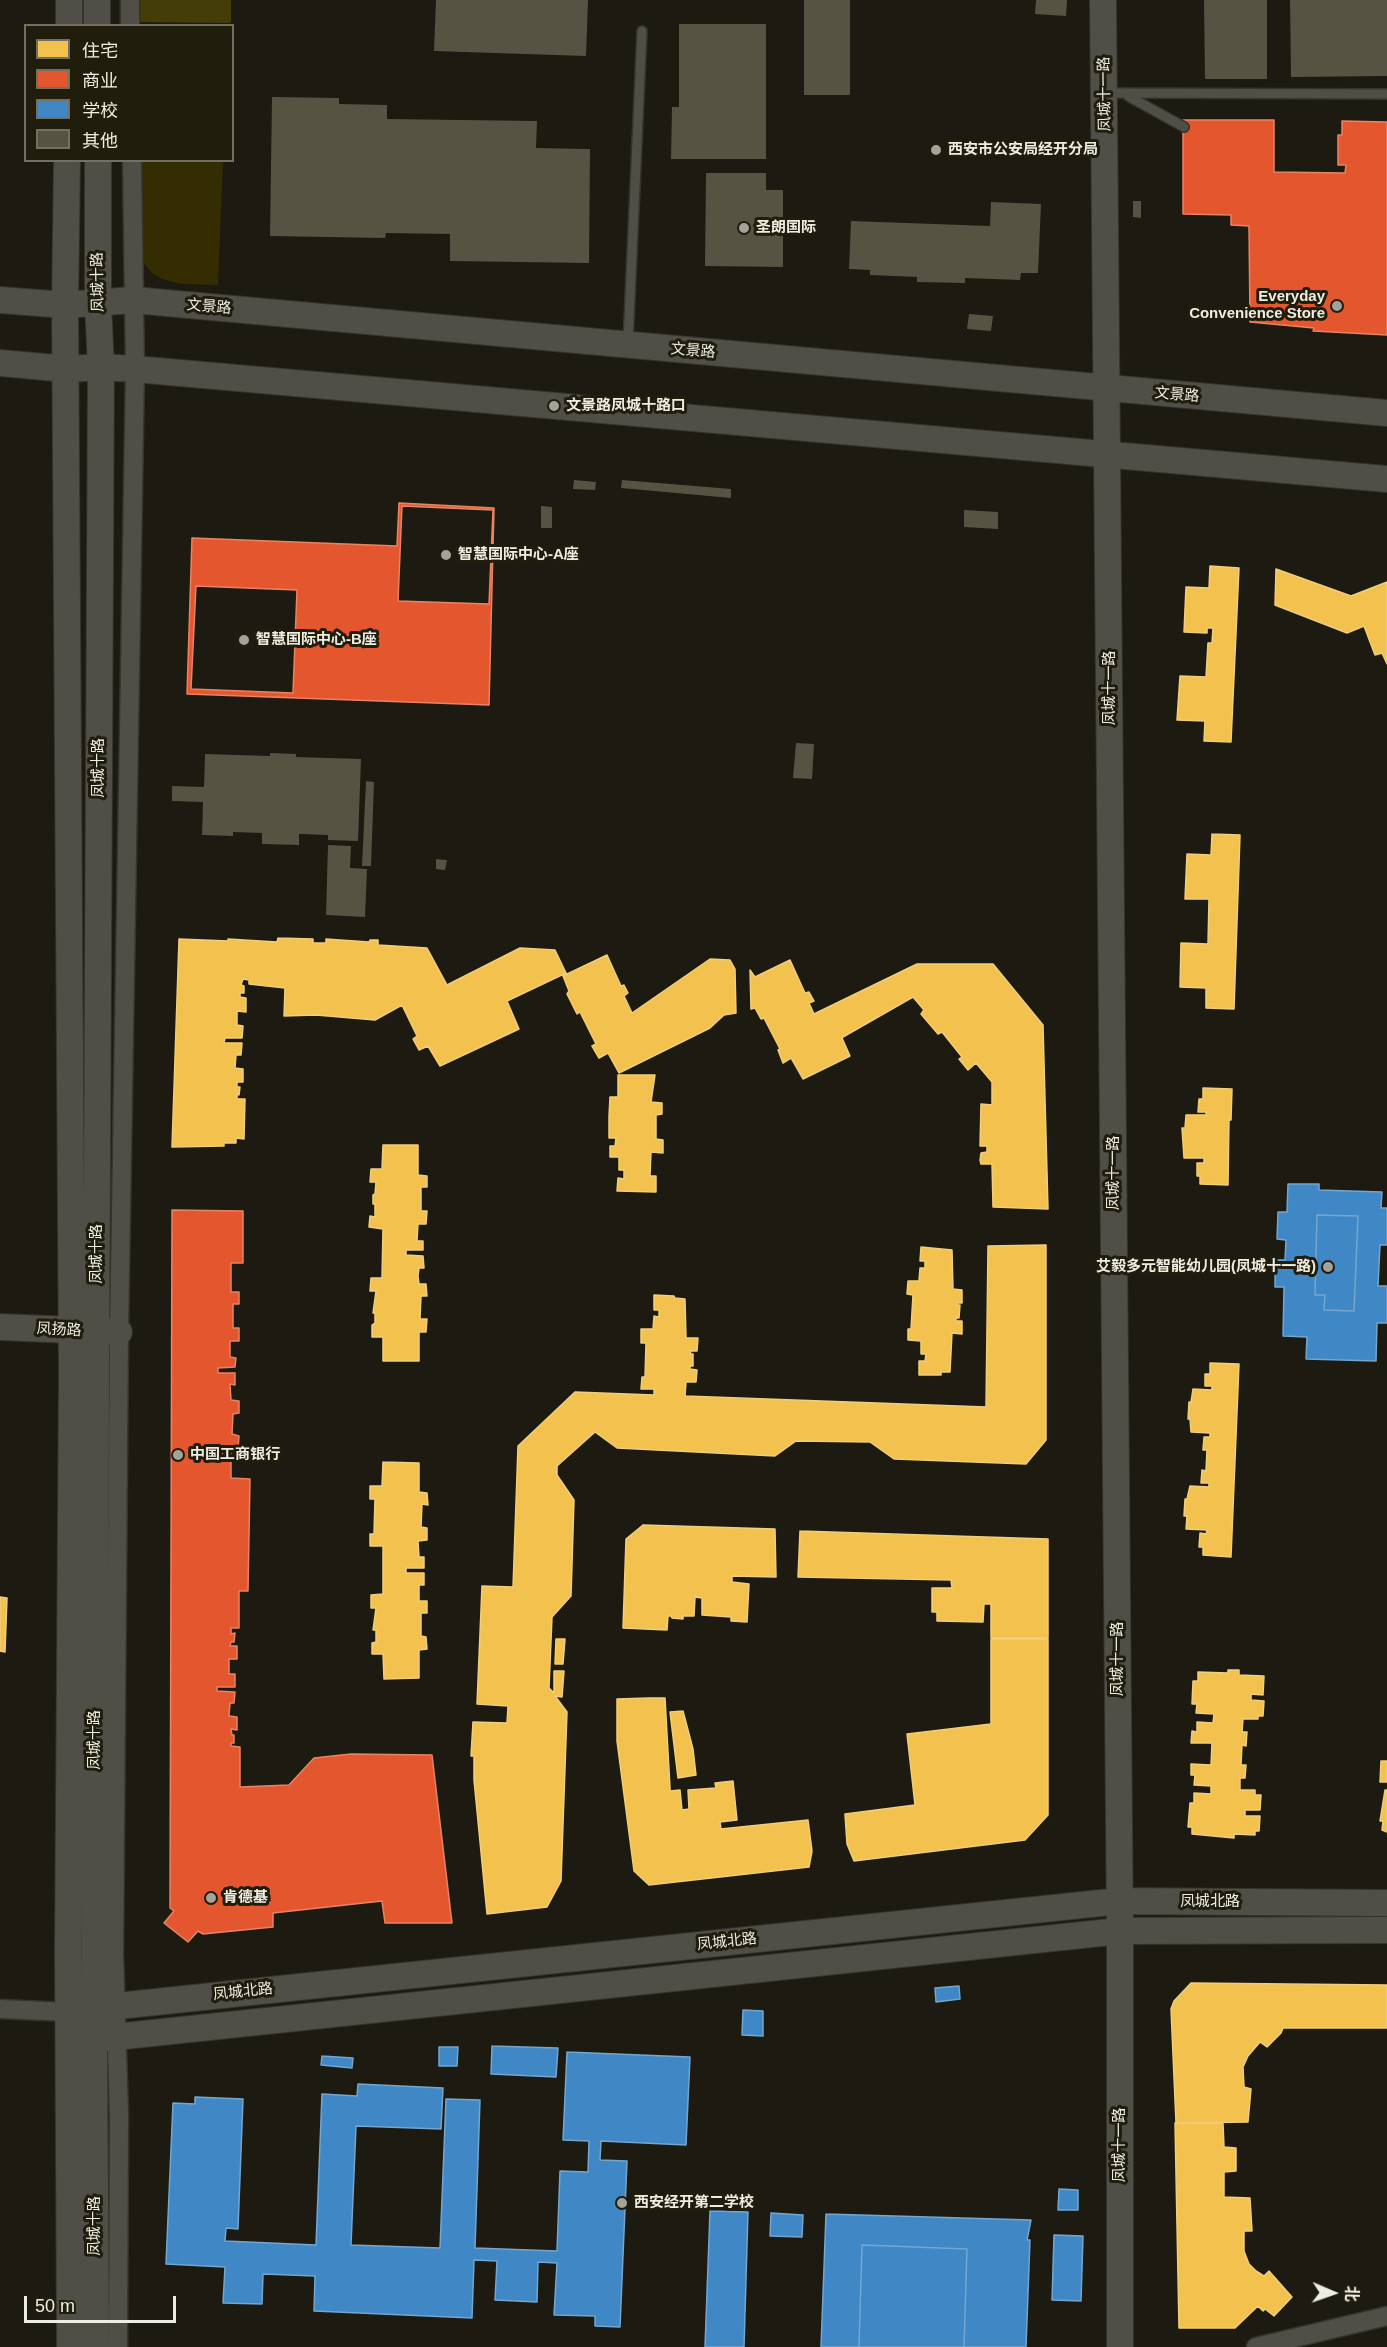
<!DOCTYPE html>
<html>
<head>
<meta charset="utf-8">
<style>
	body { margin:0 }
	#map { position:relative; width:1387px; height:2347px; overflow:hidden; background:#1c1a11; font-family:Arial,"Noto Sans SC",sans-serif }
	canvas { display:block }
	.legend { position:absolute; left:24px; top:24px; width:210px; height:138px; box-sizing:border-box; background:#201d0d; border:2px solid #727062; margin:0; padding:8px 10px; list-style:none; font-size:18px; color:#eeede2 }
	.legend li { display:flex; align-items:center; gap:12px; height:30px }
	.legend b { width:30px; border:2px solid #727062 }
	.north { position:absolute; left:1303px; top:2263px; width:60px; height:60px; -webkit-text-stroke:4px #201d0d; paint-order:stroke; rotate:92deg; font-size:16px; font-weight:700; line-height:24px; text-align:center; color:#eeede2 }
	.north::after { content:''; display:block; margin:auto; width:21px; height:27px; background:#eeede2; clip-path:polygon(50% 0,100% 100%,50% 72%,0 100%) }
	.scale { position:absolute; left:24px; top:2296px; width:152px; height:27px; box-sizing:border-box; border:3px solid #eeede2; border-top:0; padding-left:8px; font-size:18px; line-height:21px; white-space:nowrap; color:#eeede2; -webkit-text-stroke:4px #201d0d; paint-order:stroke }
</style>
</head>
<body>
<div id="map">
<canvas width="1387" height="2347"></canvas>
<ul class="legend">
<li><b style="height:16px;background:#f2c14e"></b>住宅</li>
<li><b style="height:16px;background:#e4572e"></b>商业</li>
<li><b style="height:16px;background:#3f88c5"></b>学校</li>
<li><b style="height:16px;background:#565342"></b>其他</li>
</ul>
<div class="north">北</div>
<div class="scale">50 m</div>
</div>
<script>
const ctx = document.querySelector('canvas').getContext('2d');
ctx.lineJoin = 'round';
function fillPath(path, color) { ctx.fillStyle = color; ctx.fill(path, 'evenodd'); }
const shape = rows => new Path2D(rows.map(r => 'M' + r).join(''));
function trace(path, color, width, dash) { ctx.strokeStyle = color; ctx.lineWidth = width; ctx.lineCap = dash ? 'butt' : 'round'; ctx.setLineDash(dash || []); ctx.stroke(path); }
function drawText(font, color, halo, rows, align = 'center') {
  ctx.font = font + ' Arial,"Noto Sans SC",sans-serif'; ctx.lineWidth = 6; ctx.setLineDash([]); ctx.textBaseline = 'middle'; ctx.strokeStyle = halo; ctx.fillStyle = color; for (const [text, x, y, turn = 0] of rows) {
    ctx.save(); ctx.translate(x, y); ctx.rotate((+turn || 0) * Math.PI / 180); ctx.textAlign = isNaN(turn) ? turn : align; if (halo) ctx.strokeText(text, 0, 0); ctx.fillText(text, 0, 0); ctx.restore();
  }
}
fillPath(shape([
	[133,161,223,161,218,285,181,284,162,279,152,273,141,260]
]), '#342d02');
fillPath(shape([
	[125,0,231,0,231,21,230,23,127,22]
]), '#453d08');
const homes = shape([
	[1210,566,1239,568,1231,742,1204,741,1205,721,1177,720,1180,676,1206,677,1208,643,1212,643,1213,628,1207,628,1207,633,1184,632,1186,587,1209,588,1210,566],
	[1276,569,1351,596,1387,582,1387,664,1382,653,1375,655,1364,626,1347,633,1275,605,1276,569],
	[1212,834,1240,835,1234,1009,1206,1008,1206,988,1180,987,1181,943,1208,944,1209,899,1185,899,1187,854,1211,855,1212,834],
	[278,938,313,939,313,943,326,943,326,939,369,942,370,940,378,940,378,945,427,948,447,985,520,948,555,950,566,973,507,1001,519,1029,440,1066,428,1046,419,1050,413,1039,417,1036,402,1005,375,1020,316,1015,284,1016,285,988,249,984,249,980,243,979,241,985,244,986,244,993,240,993,240,997,246,998,246,1012,237,1011,237,1025,243,1026,242,1038,225,1038,224,1043,242,1043,241,1055,236,1055,235,1068,243,1069,243,1082,237,1082,237,1087,240,1087,239,1095,237,1094,237,1099,245,1099,244,1139,236,1138,236,1143,224,1143,224,1146,172,1147,179,939,228,941,228,939,277,942,278,938],
	[607,955,621,986,624,985,628,993,624,996,632,1013,710,959,730,960,735,969,736,1013,724,1015,710,1028,619,1073,608,1053,599,1058,592,1046,596,1044,580,1012,577,1014,567,994,569,991,563,976,607,955],
	[790,960,805,993,809,992,814,1001,809,1003,814,1014,917,964,993,964,1043,1025,1048,1209,993,1207,992,1164,981,1164,980,1160,981,1153,987,1152,987,1146,980,1146,981,1104,992,1105,992,1082,976,1063,968,1070,959,1059,962,1057,942,1032,938,1034,921,1014,924,1010,913,997,843,1037,842,1038,850,1056,803,1079,791,1058,783,1063,778,1050,780,1049,764,1018,761,1019,755,1008,751,1009,750,970,755,977,790,960],
	[618,1075,655,1075,651,1102,662,1103,662,1114,656,1115,656,1139,663,1140,663,1153,651,1152,650,1176,656,1176,656,1192,617,1191,618,1178,624,1179,624,1170,619,1170,619,1157,610,1157,610,1146,615,1146,616,1138,609,1138,609,1116,610,1097,618,1097,618,1075],
	[1203,1088,1232,1089,1231,1120,1229,1120,1228,1185,1200,1184,1200,1176,1197,1176,1197,1163,1204,1163,1204,1158,1184,1158,1182,1128,1185,1128,1186,1115,1206,1115,1206,1112,1198,1112,1199,1099,1203,1099,1203,1088],
	[383,1145,418,1145,418,1175,427,1176,427,1187,421,1187,421,1211,427,1211,426,1224,418,1224,417,1241,423,1241,423,1250,406,1250,406,1255,423,1256,424,1268,419,1268,418,1276,419,1284,426,1284,427,1296,421,1296,420,1319,427,1319,426,1332,419,1332,419,1361,383,1361,383,1337,372,1337,372,1325,375,1323,375,1313,373,1313,376,1291,370,1291,371,1278,382,1278,383,1229,369,1227,370,1216,375,1217,375,1204,373,1204,373,1195,375,1194,376,1182,370,1182,371,1169,382,1169,383,1145],
	[1046,1245,1046,1440,1026,1464,894,1459,870,1442,796,1441,775,1456,617,1448,595,1432,557,1466,557,1475,574,1500,571,1596,552,1617,549,1688,554,1693,554,1671,564,1671,562,1697,555,1696,567,1712,561,1881,547,1907,487,1914,474,1780,474,1756,471,1756,473,1722,507,1723,508,1706,477,1704,482,1586,513,1587,518,1446,575,1392,654,1395,654,1389,641,1389,642,1377,645,1377,646,1343,641,1343,641,1329,653,1329,654,1316,659,1317,659,1310,654,1310,654,1295,674,1296,675,1298,685,1299,686,1338,698,1338,697,1351,691,1351,690,1354,693,1354,693,1366,690,1366,690,1369,697,1370,696,1382,686,1382,685,1396,986,1407,988,1246,1046,1245],
	[921,1247,952,1250,953,1289,962,1290,962,1303,957,1303,957,1305,960,1305,959,1318,956,1318,956,1321,962,1321,962,1334,952,1333,950,1372,941,1372,941,1375,919,1375,919,1361,925,1361,926,1354,921,1354,921,1341,908,1340,908,1329,911,1329,913,1295,907,1294,908,1281,919,1281,920,1268,925,1268,925,1261,920,1261,921,1247],
	[1210,1363,1239,1364,1231,1557,1203,1555,1203,1547,1199,1547,1200,1533,1206,1534,1207,1530,1186,1529,1187,1516,1184,1516,1185,1499,1187,1499,1190,1486,1209,1487,1209,1483,1201,1483,1202,1470,1206,1471,1207,1450,1203,1450,1204,1437,1210,1437,1210,1433,1191,1432,1190,1419,1188,1419,1189,1402,1191,1402,1193,1389,1212,1390,1212,1386,1205,1386,1205,1374,1210,1374,1210,1363],
	[383,1462,419,1463,419,1492,427,1493,428,1505,422,1504,421,1527,427,1528,427,1540,418,1541,419,1557,424,1557,424,1568,406,1568,406,1573,424,1573,424,1585,419,1585,419,1601,427,1601,427,1613,421,1613,421,1636,426,1637,427,1649,419,1650,419,1678,384,1679,383,1654,372,1654,372,1643,376,1642,376,1630,373,1630,376,1608,371,1608,371,1595,383,1594,383,1546,370,1546,370,1534,374,1534,375,1499,370,1499,370,1486,382,1486,383,1462],
	[643,1525,775,1529,776,1577,732,1576,732,1582,749,1584,747,1622,731,1621,731,1617,702,1615,702,1598,695,1597,694,1616,683,1616,683,1619,672,1618,671,1616,668,1616,667,1630,623,1628,626,1539,643,1525],
	[800,1531,1048,1539,1048,1638,991,1638,991,1604,984,1604,983,1622,937,1621,937,1612,932,1612,932,1588,952,1588,951,1580,798,1577,800,1531],
	[0,1597,7,1598,5,1652,0,1651,0,1597],
	[556,1639,565,1639,563,1664,555,1664,556,1639],
	[991,1639,1048,1639,1048,1815,1025,1840,854,1861,847,1844,845,1814,915,1805,907,1734,991,1724,991,1639],
	[1228,1670,1239,1670,1239,1675,1264,1676,1263,1695,1251,1694,1251,1700,1264,1701,1263,1716,1258,1716,1258,1719,1243,1719,1242,1732,1247,1732,1246,1746,1242,1745,1241,1765,1246,1765,1245,1778,1240,1778,1240,1790,1255,1790,1255,1795,1261,1795,1260,1810,1245,1810,1245,1816,1260,1816,1259,1831,1255,1831,1255,1835,1234,1834,1234,1838,1192,1834,1192,1827,1188,1827,1190,1803,1194,1803,1194,1793,1211,1794,1211,1786,1194,1785,1195,1775,1191,1775,1191,1764,1211,1765,1212,1743,1191,1743,1192,1731,1197,1732,1197,1722,1213,1723,1214,1714,1196,1713,1197,1704,1192,1704,1193,1681,1198,1681,1198,1672,1228,1673,1228,1670],
	[649,1698,665,1698,670,1788,670,1791,680,1790,682,1810,689,1809,688,1790,716,1788,715,1783,733,1781,737,1820,720,1822,721,1829,808,1820,812,1851,809,1867,649,1885,634,1871,617,1741,617,1699,649,1698],
	[683,1711,693,1749,696,1775,678,1778,670,1712,683,1711],
	[1381,1761,1387,1761,1387,1782,1380,1782,1381,1761],
	[1385,1790,1387,1790,1387,1832,1382,1830,1383,1821,1380,1821,1385,1790],
	[1191,1983,1387,1985,1387,2028,1283,2028,1281,2033,1267,2047,1260,2042,1248,2056,1243,2067,1244,2087,1251,2089,1248,2122,1176,2123,1171,2009,1174,2001,1191,1983],
	[1175,2123,1223,2123,1224,2147,1236,2148,1236,2171,1224,2172,1224,2197,1250,2198,1252,2231,1244,2231,1244,2251,1249,2264,1256,2271,1264,2276,1269,2271,1292,2297,1274,2316,1265,2309,1263,2311,1258,2306,1235,2328,1179,2328,1175,2123]
]);
fillPath(homes, '#f2c14e');
trace(homes, '#f1ce7a', 1.5);
const shops = shape([
	[1183,120,1274,120,1274,172,1345,173,1346,165,1338,165,1338,135,1342,135,1342,121,1387,122,1387,335,1313,331,1314,328,1250,322,1249,226,1231,225,1231,215,1183,214,1183,120],
	[399,503,494,508,489,705,187,694,192,538,397,546,399,503],
	[402,506,493,510,489,604,398,601,402,506],
	[196,586,297,590,293,693,191,689,196,586],
	[172,1210,243,1211,243,1263,231,1263,231,1292,239,1292,239,1304,233,1304,233,1328,239,1328,239,1341,230,1341,230,1357,236,1358,235,1367,218,1368,218,1373,235,1373,235,1385,230,1384,231,1400,239,1401,239,1413,233,1414,232,1434,239,1436,238,1449,231,1449,231,1478,250,1479,248,1591,239,1591,239,1628,231,1628,231,1634,235,1633,234,1642,231,1642,230,1646,237,1646,237,1659,229,1659,229,1674,235,1674,235,1687,217,1687,217,1691,235,1692,234,1703,230,1703,229,1716,237,1717,237,1730,231,1729,232,1735,234,1735,234,1743,231,1743,231,1746,240,1747,240,1787,289,1785,314,1758,351,1754,432,1755,452,1923,385,1923,382,1901,273,1913,273,1927,203,1934,198,1931,188,1942,164,1923,174,1911,170,1908,172,1210]
]);
fillPath(shops, '#e4572e');
trace(shops, '#e78464', 1.5);
const schools = shape([
	[1288,1184,1319,1184,1319,1190,1382,1192,1381,1208,1387,1208,1387,1245,1380,1245,1378,1286,1387,1286,1387,1323,1377,1323,1376,1361,1306,1359,1307,1337,1283,1336,1284,1287,1275,1287,1275,1260,1285,1260,1286,1240,1277,1239,1278,1212,1287,1212,1288,1184],
	[1317,1215,1358,1216,1354,1311,1324,1310,1325,1295,1315,1295,1317,1215],
	[1317,1215,1358,1216,1354,1311,1324,1310,1325,1295,1315,1295,1317,1215],
	[959,1986,960,1999,936,2002,935,1988,959,1986],
	[743,2010,763,2011,763,2036,742,2035,743,2010],
	[492,2046,558,2048,556,2077,491,2074,492,2046],
	[439,2047,458,2047,457,2066,439,2066,439,2047],
	[567,2052,690,2057,686,2145,601,2141,600,2160,627,2161,620,2327,595,2326,595,2316,554,2315,557,2263,538,2262,537,2302,495,2300,497,2261,474,2260,472,2318,314,2311,315,2276,263,2274,262,2304,223,2303,225,2267,166,2264,173,2103,195,2104,195,2097,243,2099,238,2229,226,2228,225,2241,316,2245,322,2094,357,2096,358,2084,443,2088,441,2129,356,2126,351,2245,440,2248,446,2099,480,2100,475,2248,557,2251,560,2171,588,2172,589,2141,563,2140,567,2052],
	[322,2056,353,2058,352,2068,321,2065,322,2056],
	[1059,2189,1078,2190,1078,2210,1058,2210,1059,2189],
	[710,2211,748,2212,744,2347,705,2347,710,2211],
	[771,2213,803,2215,802,2237,770,2236,771,2213],
	[826,2214,1031,2220,1027,2240,1030,2240,1026,2347,964,2347,967,2249,862,2245,859,2347,821,2347,826,2214],
	[1054,2235,1083,2236,1081,2301,1052,2300,1054,2235],
	[862,2245,967,2249,964,2347,859,2347,862,2245]
]);
fillPath(schools, '#3f88c5');
trace(schools, '#74a6ce', 1.5);
fillPath(shape([
	[436,0,588,0,586,56,434,51],
	[804,0,850,0,850,95,804,95],
	[1036,0,1067,0,1066,16,1035,14],
	[1204,0,1267,0,1267,79,1205,79],
	[1290,0,1387,0,1387,76,1291,77],
	[679,24,766,24,766,159,671,159,672,107,679,107],
	[272,97,339,98,339,104,387,105,387,119,537,121,536,148,590,149,589,263,450,261,450,234,386,233,385,238,270,236],
	[706,173,766,173,766,190,783,190,783,267,705,266],
	[1133,201,1141,201,1141,218,1133,217],
	[991,202,1041,204,1038,273,1021,273,1020,280,965,278,965,283,917,282,917,277,870,275,870,270,849,269,851,221,990,226],
	[969,314,993,316,991,331,967,329],
	[574,480,596,482,595,490,573,489],
	[622,480,731,489,731,498,621,488],
	[541,506,552,507,552,528,541,528],
	[964,510,998,512,998,529,964,527],
	[796,743,814,744,812,779,793,778],
	[270,753,296,754,296,757,361,759,358,841,328,840,328,835,299,834,299,845,262,844,262,833,233,832,233,836,202,835,203,802,172,801,172,786,204,787,205,754,270,756],
	[366,781,374,782,371,866,362,866],
	[328,845,351,846,350,868,367,869,365,917,326,915],
	[436,859,447,860,445,870,436,869]
]), '#565342');
const lane = shape([
	[1105,93,1387,94],
	[1128,96,1184,127],
	[628,342,642,31]
]);
const street = shape([
	[130,0,130,26],
	[0,2009,68,2012],
	[118,2347,119,2114,114,1953,119,1332,135,369,132,160],
	[1256,2347,1387,2316]
]);
const secondary = shape([
	[97,0,97,26],
	[1103,0,1120,1931,1120,2347],
	[69,26,69,0],
	[67,160,65,305,72,1374,68,1950,70,2347],
	[0,300,65,305,133,300,1387,413],
	[0,363,67,369,101,367,135,369,1387,479],
	[0,1327,119,1332],
	[79,2010,1120,1901,1387,1903],
	[77,2041,1120,1931,1387,1930],
	[96,2347,94,2040,96,1372,101,367,98,304,98,160]
]);
trace(lane, '#34332c', 12);
trace(street, '#34332c', 21);
trace(secondary, '#34332c', 28);
trace(lane, '#504f47', 9);
trace(street, '#504f47', 18);
trace(secondary, '#504f47', 26);
for (const [x, y, r, color] of [
	[936,150,6,"#a4a399"],
	[744,228,6,"#a4a399"],
	[1337,306,6,"#a4a399"],
	[554,406,6,"#a4a399"],
	[446,555,6,"#a4a399"],
	[244,640,6,"#a4a399"],
	[1328,1267,6,"#a4a399"],
	[178,1455,6,"#a4a399"],
	[211,1898,6,"#a4a399"],
	[622,2203,6,"#a4a399"]
]) { const dot = new Path2D(); dot.arc(x, y, r, 0, 2 * Math.PI); ctx.fillStyle = color; ctx.fill(dot); trace(dot, '#201d0d', 2); }
drawText('15px', '#eeede2', '#201d0d', [
	["凤城十一路",1105,94,-91],
	["凤城十路",98,282,-91],
	["文景路",209,307,5],
	["文景路",693,351,5],
	["文景路",1177,395,5],
	["凤城十一路",1110,688,-90],
	["凤城十路",99,768,-90],
	["凤城十一路",1114,1173,-90],
	["凤城十路",97,1254,-90],
	["凤扬路",59,1330,3],
	["凤城十一路",1118,1659,-90],
	["凤城十路",95,1740,-90],
	["凤城北路",1210,1902],
	["凤城北路",727,1942,-6],
	["凤城北路",243,1992,-6],
	["凤城十一路",1120,2145,-90],
	["凤城十路",95,2226,-90]
]);
drawText('bold 15px', '#eeede2', '#201d0d', [
	["西安市公安局经开分局",948,150],
	["圣朗国际",756,228],
	["Everyday",1325,297,"right"],
	["Convenience Store",1325,314,"right"],
	["文景路凤城十路口",566,406],
	["智慧国际中心-A座",458,555],
	["智慧国际中心-B座",256,640],
	["艾毅多元智能幼儿园(凤城十一路)",1316,1267,"right"],
	["中国工商银行",190,1455],
	["肯德基",223,1898],
	["西安经开第二学校",634,2203]
], 'left');
</script>
</body>
</html>
